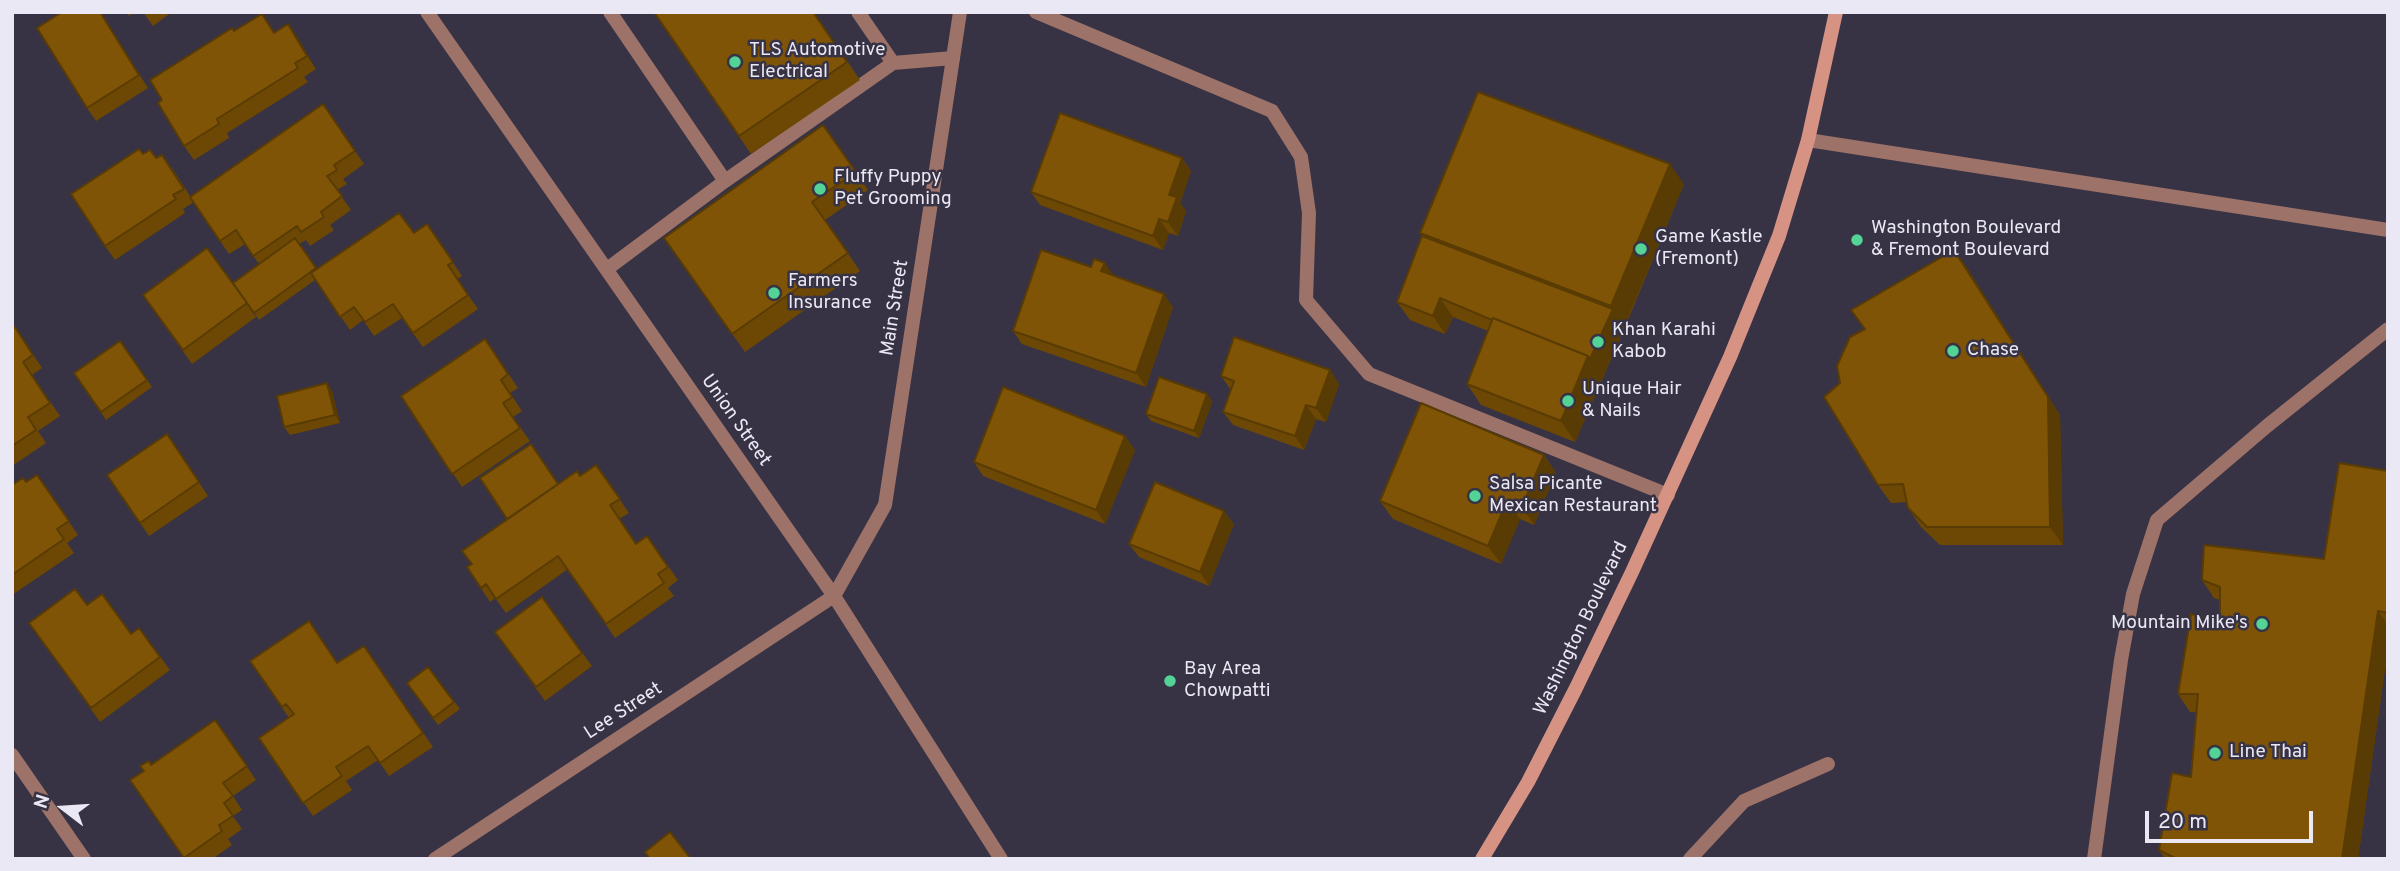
<!DOCTYPE html>
<html>
<head>
<meta charset="utf-8">
<style>
	body { margin:0 }
	#map { position:relative; width:2400px; height:871px; overflow:hidden; background:#373345; font-family:Overpass,sans-serif }
	canvas { display:block }
	.frame { position:absolute; inset:0; border:14px solid #eae8f4; pointer-events:none }
	.north { position:absolute; left:28px; top:773px; width:70px; height:70px; -webkit-text-stroke:5px #373345; paint-order:stroke; rotate:287deg; font-size:19px; font-weight:700; line-height:28px; text-align:center; color:#eae8f4 }
	.north::after { content:''; display:block; margin:auto; width:24px; height:32px; background:#eae8f4; clip-path:polygon(50% 0,100% 100%,50% 72%,0 100%) }
	.scale { position:absolute; left:2145px; top:811px; width:168px; height:32px; box-sizing:border-box; border:4px solid #eae8f4; border-top:0; padding-left:9px; font-size:21px; line-height:24px; white-space:nowrap; color:#eae8f4; -webkit-text-stroke:5px #373345; paint-order:stroke }
</style>
</head>
<body>
<div id="map">
<canvas width="2400" height="871"></canvas>
<div class="frame"></div>
<div class="north">N</div>
<div class="scale">20 m</div>
</div>
<script>
const ctx = document.querySelector('canvas').getContext('2d');
ctx.lineJoin = 'round';
const shape = rows => new Path2D(rows.map(r => 'M' + r).join(''));
function trace(path, color, width, dash) { ctx.strokeStyle = color; ctx.lineWidth = width; ctx.lineCap = dash ? 'butt' : 'round'; ctx.setLineDash(dash || []); ctx.stroke(path); }
function fillPath(path, color) { ctx.fillStyle = color; ctx.fill(path, 'evenodd'); }
function drawText(font, color, halo, rows, align = 'center') {
  ctx.font = font + ' Overpass,sans-serif'; ctx.lineWidth = 5; ctx.setLineDash([]); ctx.textBaseline = 'middle'; ctx.strokeStyle = halo; ctx.fillStyle = color; for (const [text, x, y, turn = 0] of rows) {
    ctx.save(); ctx.translate(x, y); ctx.rotate((+turn || 0) * Math.PI / 180); ctx.textAlign = isNaN(turn) ? turn : align; if (halo) ctx.strokeText(text, 0, 0); ctx.fillText(text, 0, 0); ctx.restore();
  }
}
trace(shape([
	[610,12,725,181],
	[858,12,893,63],
	[1036,12,1272,111,1301,157,1309,213,1306,300,1369,374,1668,495],
	[1808,140,2388,230],
	[607,269,725,181,893,63,953,58],
	[1690,859,1744,801,1828,764],
	[2094,859,2121,660,2133,594,2157,520,2267,426,2388,329]
]), '#9d7268', 14);
trace(shape([
	[427,12,834,596,1001,859],
	[12,755,84,859],
	[435,859,834,596,885,505,960,12]
]), '#9d7268', 14);
trace(shape([
	[1482,859,1528,782,1576,688,1632,572,1730,357,1779,236,1808,140,1836,12]
]), '#d69384', 14);
fillPath(shape([
	[100,12,148,88,96,121,87,108],
	[127,12,135,12,129,16],
	[143,12,172,12,153,26],
	[654,12,814,12,860,80,751,154],
	[288,24,316,69,304,77,308,82,227,133,229,138,194,160,184,146,162,100,235,31,274,33],
	[323,104,364,164,343,179,347,184,337,190,351,210,330,225,334,230,310,246,306,240,299,244,317,269,414,233,427,224,462,276,457,279,478,309,423,347,402,318,374,336,363,320,350,330,315,280,259,320,233,283,259,264,245,244,229,254,190,197],
	[823,125,868,190,825,220,860,271,745,352,664,238],
	[143,154,156,158,172,168,194,202,183,209,185,213,115,260,105,246],
	[1182,158,1191,171,1180,203,1186,211,1178,236,1169,233,1163,250,1040,205,1031,192],
	[1684,184,1625,327,1575,442,1481,405,1467,384,1488,331,1453,317,1445,334,1410,320,1397,302,1422,236,1420,233],
	[207,248,256,317,192,364,143,295],
	[1954,250,1967,268,2060,415,2063,545,1940,545,1921,527,1908,508,1907,502,1891,503,1878,485,1840,383,1865,329,1851,310],
	[1114,276,1173,307,1146,387,1022,344,1013,331],
	[15,327,42,368,32,375,60,416,38,431,46,443,12,466,12,329],
	[485,339,518,388,510,393,522,411,513,417,530,441,462,487,401,396],
	[120,341,152,387,106,420,74,373],
	[1330,370,1339,384,1326,422,1316,419,1304,450,1233,425,1223,412,1231,390,1221,376],
	[332,391,340,423,290,435,284,427],
	[1207,394,1212,402,1199,438,1151,421,1146,414],
	[167,434,208,496,149,536,107,475],
	[1135,450,1105,524,983,476,974,462],
	[1544,455,1556,473,1534,525,1520,519,1501,564,1393,519,1380,501],
	[596,465,629,513,619,519,636,544,647,536,678,580,668,588,674,596,615,638,568,569,506,613,495,598,490,602,467,567,580,476],
	[2388,471,2388,648,2358,859,2165,859,2159,850,2191,777,2197,712,2190,712,2178,694,2220,622,2220,600,2214,598,2202,580,2324,559],
	[37,475,78,535,67,543,74,553,12,595,12,485,26,482],
	[1234,524,1209,586,1139,557,1129,544],
	[542,597,592,666,545,701,495,632],
	[87,605,131,634,139,628,170,670,100,722,29,623],
	[364,646,433,747,389,776,378,760,346,781,352,790,313,816,259,738,289,718,250,661,337,663],
	[428,667,460,709,438,725,407,683],
	[215,720,256,780,233,796,242,810,233,816,242,829,228,839,232,845,212,859,184,859,130,780]
]), '#6d4805');
fillPath(shape([
	[288,24,298,38,316,69,307,56],
	[1182,158,1191,171,1180,203,1186,211,1178,236,1168,222,1169,195],
	[1670,164,1684,184,1603,377,1590,359,1613,309,1611,306],
	[1159,219,1169,233,1163,250,1153,236],
	[1954,250,1967,268,2060,415,2063,545,2050,527],
	[1105,263,1114,276,1101,271],
	[1164,294,1173,307,1146,387,1136,373],
	[1440,298,1453,317,1445,334,1433,316],
	[1588,356,1603,377,1575,442,1561,421],
	[1330,370,1339,384,1326,422,1316,408],
	[327,383,332,391,340,423,335,415],
	[1207,394,1212,402,1199,438,1194,431],
	[1306,405,1316,419,1304,450,1295,436],
	[1125,436,1135,450,1105,524,1096,510],
	[1544,455,1556,473,1534,525,1522,507],
	[1507,501,1520,519,1501,564,1488,546],
	[1224,511,1234,524,1209,586,1200,572],
	[2378,611,2388,625,2388,648,2358,859,2342,859]
]), '#593b04');
const building = shape([
	[62,12,100,12,139,75,87,108,37,28,62,12],
	[654,12,813,12,847,62,739,136,654,12],
	[262,14,274,33,288,24,307,56,295,63,298,68,217,119,219,124,184,146,158,103,162,100,150,80,232,28,234,31,262,14],
	[1478,92,1670,164,1611,306,1420,233,1478,92],
	[323,104,355,151,334,165,337,170,327,176,342,196,321,212,324,217,301,232,297,226,253,256,236,230,220,241,190,197,323,104],
	[1060,113,1182,158,1169,195,1177,197,1168,222,1159,219,1153,236,1031,192,1060,113],
	[823,125,856,172,812,202,848,253,732,334,664,238,823,125],
	[139,149,143,154,150,150,156,158,162,155,184,189,173,195,176,199,105,246,71,194,139,149],
	[399,213,414,233,427,224,453,262,448,265,468,295,413,333,393,304,365,322,354,307,340,317,311,273,399,213],
	[1422,236,1613,309,1590,359,1588,356,1493,318,1492,320,1440,298,1433,316,1397,302,1422,236],
	[295,238,316,268,254,313,233,283,295,238],
	[207,248,247,303,183,350,143,295,207,248],
	[1041,250,1091,267,1094,259,1105,263,1101,271,1164,294,1136,373,1013,331,1041,250],
	[1954,250,2048,397,2050,527,1927,527,1908,508,1903,484,1878,485,1824,397,1840,383,1837,366,1850,337,1865,329,1851,310,1954,250],
	[1493,318,1588,356,1561,421,1467,384,1493,318],
	[15,327,33,355,23,362,50,403,28,417,36,430,12,446,12,329,15,327],
	[1234,337,1330,370,1316,408,1306,405,1295,436,1223,412,1234,381,1221,376,1234,337],
	[485,339,508,374,501,380,512,397,503,403,520,428,452,474,401,396,485,339],
	[120,341,147,380,101,412,74,373,120,341],
	[1159,377,1207,394,1194,431,1146,414,1159,377],
	[327,383,335,415,284,427,277,396,327,383],
	[1003,387,1125,436,1096,510,974,462,1003,387],
	[1421,403,1544,455,1522,507,1507,501,1488,546,1380,501,1421,403],
	[167,434,199,482,140,523,107,475,167,434],
	[531,444,558,484,507,519,480,478,531,444],
	[2339,463,2388,471,2388,613,2378,611,2342,859,2177,859,2159,850,2172,773,2191,777,2198,694,2178,694,2191,614,2220,622,2220,587,2202,580,2204,545,2324,559,2339,463],
	[596,465,620,499,610,505,636,544,647,536,668,567,658,574,664,583,606,624,558,556,496,599,486,584,481,588,467,567,472,564,462,551,577,471,580,476,596,465],
	[37,475,69,521,57,529,64,539,12,575,12,485,23,478,26,482,37,475],
	[1155,482,1224,511,1200,572,1129,544,1155,482],
	[75,589,87,605,102,594,131,634,139,628,160,657,91,708,29,623,75,589],
	[542,597,582,653,536,687,495,632,542,597],
	[309,621,337,663,364,646,423,733,380,763,368,746,336,767,342,776,303,803,259,738,294,714,286,704,282,707,250,661,309,621],
	[428,667,454,702,433,718,407,683,428,667],
	[215,720,247,766,223,783,233,796,224,803,233,816,219,825,222,831,184,858,130,780,144,771,140,766,149,761,151,765,215,720],
	[670,832,691,859,650,859,645,852,670,832]
]);
fillPath(building, '#7f5406');
trace(building, '#593b04', 2);
for (const [x, y, r, color] of [
	[735,62,7,"#54d396"],
	[820,189,7,"#54d396"],
	[1857,240,7,"#54d396"],
	[1641,249,7,"#54d396"],
	[774,293,7,"#54d396"],
	[1598,342,7,"#54d396"],
	[1953,351,7,"#54d396"],
	[1568,401,7,"#54d396"],
	[1475,496,7,"#54d396"],
	[2262,624,7,"#54d396"],
	[1170,681,7,"#54d396"],
	[2215,753,7,"#54d396"]
]) { const dot = new Path2D(); dot.arc(x, y, r, 0, 2 * Math.PI); ctx.fillStyle = color; ctx.fill(dot); trace(dot, '#373345', 2.5); }
drawText('19px', '#eae8f4', '#373345', [
	["TLS Automotive",749,51],
	["Electrical",749,73],
	["Fluffy Puppy",834,178],
	["Pet Grooming",834,200],
	["Washington Boulevard",1871,229],
	["& Fremont Boulevard",1871,251],
	["Game Kastle",1655,238],
	["(Fremont)",1655,260],
	["Farmers",788,282],
	["Insurance",788,304],
	["Khan Karahi",1612,331],
	["Kabob",1612,353],
	["Chase",1967,351],
	["Unique Hair",1582,390],
	["& Nails",1582,412],
	["Salsa Picante",1489,485],
	["Mexican Restaurant",1489,507],
	["Mountain Mike's",2248,624,"right"],
	["Bay Area",1184,670],
	["Chowpatti",1184,692],
	["Line Thai",2229,753]
], 'left');
drawText('19px', '#eae8f4', '#373345', [
	["Main Street",896,308,-81],
	["Union Street",735,421,55],
	["Washington Boulevard",1582,629,-64],
	["Lee Street",624,712,-33]
]);
</script>
</body>
</html>
